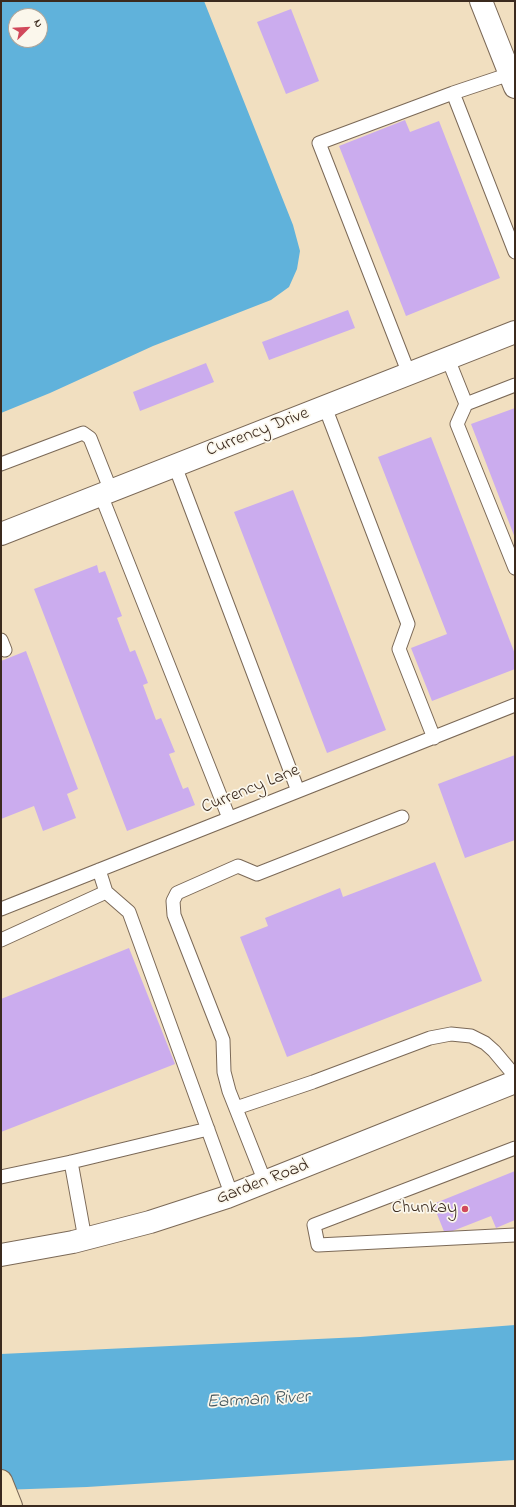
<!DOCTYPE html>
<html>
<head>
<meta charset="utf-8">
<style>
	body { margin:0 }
	#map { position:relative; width:516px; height:1507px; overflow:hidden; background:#f1dfc0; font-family:"Indie Flower",sans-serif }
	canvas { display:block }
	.frame { position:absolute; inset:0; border:2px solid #3b2a1e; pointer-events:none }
	.north { position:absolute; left:8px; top:8px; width:40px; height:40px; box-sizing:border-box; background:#fbf7ec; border:1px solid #aea59a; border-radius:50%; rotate:66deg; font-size:11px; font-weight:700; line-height:16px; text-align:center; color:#3b2a1e }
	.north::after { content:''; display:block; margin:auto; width:14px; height:18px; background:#d1495b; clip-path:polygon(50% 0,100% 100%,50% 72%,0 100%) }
</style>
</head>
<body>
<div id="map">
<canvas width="516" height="1507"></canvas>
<div class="frame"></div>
<div class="north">N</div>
</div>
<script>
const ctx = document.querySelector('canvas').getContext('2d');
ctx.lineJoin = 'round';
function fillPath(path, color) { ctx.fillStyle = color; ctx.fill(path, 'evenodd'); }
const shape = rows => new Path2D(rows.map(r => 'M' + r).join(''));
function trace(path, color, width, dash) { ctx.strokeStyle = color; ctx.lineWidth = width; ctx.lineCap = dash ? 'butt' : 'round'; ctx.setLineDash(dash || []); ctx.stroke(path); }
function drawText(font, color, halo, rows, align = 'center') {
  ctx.font = font + ' "Indie Flower",sans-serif'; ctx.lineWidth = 3.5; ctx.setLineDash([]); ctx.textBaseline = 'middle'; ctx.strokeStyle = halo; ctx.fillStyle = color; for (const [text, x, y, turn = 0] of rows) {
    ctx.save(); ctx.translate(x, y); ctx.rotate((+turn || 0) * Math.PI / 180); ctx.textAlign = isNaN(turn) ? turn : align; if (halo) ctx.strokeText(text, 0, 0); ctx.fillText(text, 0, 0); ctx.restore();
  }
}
fillPath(shape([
	[1,1,204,1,293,225,300,251,297,269,289,287,271,300,153,346,50,393,1,413],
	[16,16,40,16,40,40,16,40],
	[515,1325,515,1460,87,1487,1,1490,1,1354,360,1337]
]), '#60b2db');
fillPath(shape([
	[291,9,319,81,286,94,257,22],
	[405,120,410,132,439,121,500,278,406,316,339,146],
	[348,310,355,328,269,360,262,342],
	[206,363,214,382,140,411,133,392],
	[515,408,515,538,471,424],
	[431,437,515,654,515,669,432,701,411,648,447,634,378,457],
	[293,490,386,730,327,753,234,512],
	[97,565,99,573,105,571,122,616,117,618,130,652,135,650,148,683,143,685,156,720,161,718,175,752,169,754,183,789,188,787,195,805,127,831,34,589],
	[26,651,78,789,67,794,76,818,43,831,34,806,1,819,1,661],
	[515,755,515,840,465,858,438,784],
	[435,862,482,981,287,1057,240,937,268,926,265,918,340,888,343,897],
	[129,948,175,1064,1,1132,1,999],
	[515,1171,515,1220,496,1228,491,1216,445,1234,433,1204]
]), '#cbacee');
const lane = shape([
	[510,74,453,93,515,252],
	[448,359,466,404,515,385],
	[409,374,319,143,453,93],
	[466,404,457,424,515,568],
	[325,407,408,624,399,649,434,738],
	[1,464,83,433,90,438,111,491],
	[175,466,298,791],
	[101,495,229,818],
	[1,640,5,650],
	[106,892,129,912,232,1196],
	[1,909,515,705],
	[1,940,106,892,99,870],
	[236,1108,313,1082,430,1038,451,1034,471,1036,485,1043,494,1051,515,1076],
	[515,1148,314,1225,318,1245,515,1235],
	[71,1162,85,1239],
	[1,1177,71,1162,208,1129],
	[265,1182,229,1091,224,1072,223,1040,174,915,173,901,177,893,238,866,257,874,402,817]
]);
const street = shape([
	[481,1,515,87],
	[1,534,515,332],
	[1,1255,73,1242,150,1222,227,1197,515,1082]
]);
const secondary = shape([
	[1,1481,11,1506]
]);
trace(lane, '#7b6957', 15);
trace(street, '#7b6957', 24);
trace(secondary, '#7b6957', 24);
trace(lane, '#fff', 13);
trace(street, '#fff', 22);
trace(secondary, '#f8e8c3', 22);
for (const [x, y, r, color] of [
	[465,1209,4,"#d1495b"]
]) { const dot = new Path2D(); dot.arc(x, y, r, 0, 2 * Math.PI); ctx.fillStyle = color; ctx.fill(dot); trace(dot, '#fbf7ec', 1.5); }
drawText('18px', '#3b2a1e', '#fbf7ec', [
	["Currency Drive",258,433,-21],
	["Currency Lane",251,790,-22],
	["Garden Road",263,1183,-21]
]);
drawText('18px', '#3b2a1e', '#fbf7ec', [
	["Chunkay",457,1209]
], 'right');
drawText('italic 19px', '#485a60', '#fbf7ec', [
	["Earman River",258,1401,-3]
]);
</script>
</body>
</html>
